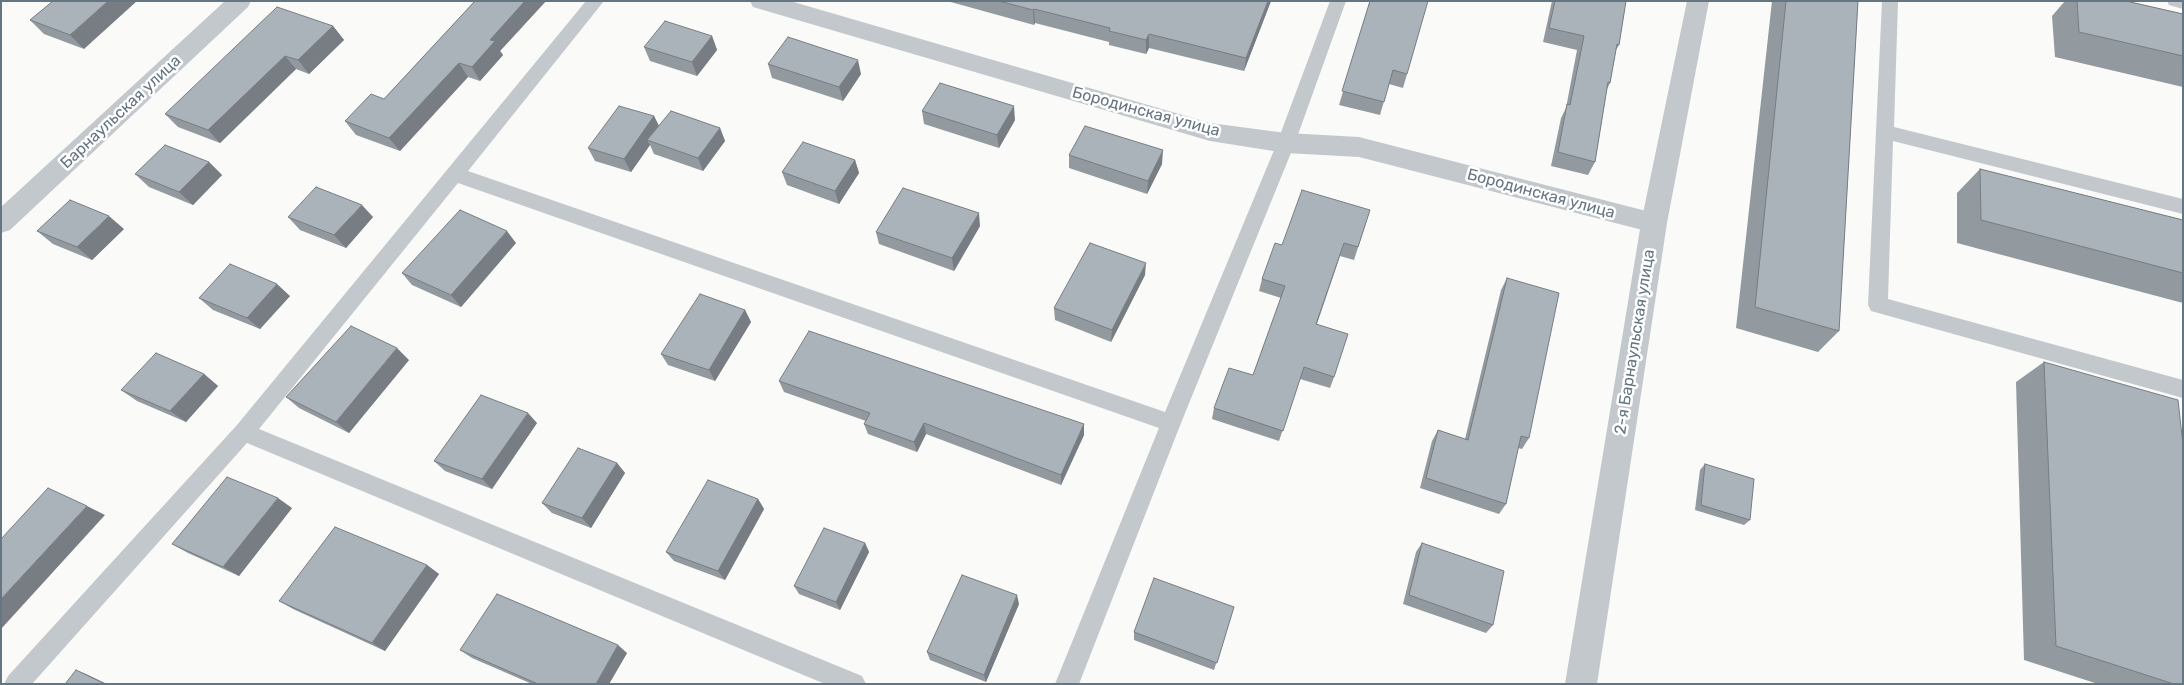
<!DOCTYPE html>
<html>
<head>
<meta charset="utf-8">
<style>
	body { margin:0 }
	#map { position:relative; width:2184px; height:685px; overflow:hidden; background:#fafaf8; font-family:Rubik,sans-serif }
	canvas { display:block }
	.frame { position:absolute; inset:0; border:2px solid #657683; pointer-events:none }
</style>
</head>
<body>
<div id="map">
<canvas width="2184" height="685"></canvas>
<div class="frame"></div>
</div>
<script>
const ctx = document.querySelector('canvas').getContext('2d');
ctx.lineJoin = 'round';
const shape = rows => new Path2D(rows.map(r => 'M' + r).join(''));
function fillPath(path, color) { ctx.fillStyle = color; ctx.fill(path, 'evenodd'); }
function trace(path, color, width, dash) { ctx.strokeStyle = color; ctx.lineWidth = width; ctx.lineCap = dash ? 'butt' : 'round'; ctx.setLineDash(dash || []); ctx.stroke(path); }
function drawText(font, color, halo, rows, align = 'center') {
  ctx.font = font + ' Rubik,sans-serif'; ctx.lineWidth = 5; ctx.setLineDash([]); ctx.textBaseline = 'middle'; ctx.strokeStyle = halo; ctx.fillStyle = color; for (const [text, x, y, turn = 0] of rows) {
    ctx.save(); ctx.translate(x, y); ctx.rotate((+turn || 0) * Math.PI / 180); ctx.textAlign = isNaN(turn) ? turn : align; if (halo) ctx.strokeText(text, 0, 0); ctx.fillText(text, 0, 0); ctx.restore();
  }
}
fillPath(shape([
	[586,1,604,1,468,171,1165,412,1277,143,1330,1,1346,1,1295,143,1181,423,1079,684,1055,684,1159,428,458,183,259,429,862,676,866,684,825,684,247,443,32,684,4,684,8,676,237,425,586,1],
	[1882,1,1898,1,1894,127,2183,199,2183,214,1893,141,1888,299,2183,380,2183,398,1871,311,1868,305,1882,1],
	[2167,1,2183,1,2183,9,2169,5,2167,1]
]), '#c3c8cc');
fillPath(shape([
	[225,1,251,1,248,7,10,230,1,233,1,207,225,1],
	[750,1,790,1,1210,123,1286,133,1359,137,1654,213,1663,216,1667,223,1663,230,1654,233,1359,157,1286,153,1210,141,753,7,750,1]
]), '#c3c8cc');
fillPath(shape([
	[1687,1,1709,1,1667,223,1597,684,1565,684,1641,223,1687,1]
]), '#c3c8cc');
fillPath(shape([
	[53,1,84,49,44,34,30,20],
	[475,1,546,1,500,51,503,55,480,81,468,77,400,151,356,135,345,121,384,99],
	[947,1,1271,1,1244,71,1149,48,1146,54,1109,45,1109,42,1035,23,1034,25],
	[1370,1,1407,74,1403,88,1389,84,1380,115,1339,105],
	[1552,1,1626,1,1619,45,1616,50,1610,83,1607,89,1595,162,1588,175,1551,166,1561,118,1566,108,1577,50,1543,42],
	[1772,1,1858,1,1839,331,1818,352,1736,328],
	[2065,1,2126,1,2183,14,2183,87,2055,57,2052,16],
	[333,26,344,40,309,74,296,69,220,143,178,127,165,114],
	[712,36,717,50,697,76,650,61,644,47],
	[768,64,861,74,843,101,772,78],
	[922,111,1015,120,999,148,924,124],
	[654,116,659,126,720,128,725,141,703,171,654,154,650,145,631,172,595,161,588,148],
	[1069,155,1162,164,1147,194,1069,168],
	[855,160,859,173,839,204,787,185,782,172],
	[209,162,222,175,193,205,149,187,135,174],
	[1980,169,2183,220,2183,303,1957,243,1957,193],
	[1370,210,1354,260,1340,256,1317,324,1334,377,1330,388,1300,379,1279,441,1212,419,1214,408,1253,375,1281,298,1259,291,1262,279,1282,245],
	[288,217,373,217,346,248,300,230],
	[980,226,954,271,879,244,876,232],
	[124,229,92,260,53,244,37,231],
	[516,243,461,307,412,285,402,273],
	[1145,275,1111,342,1055,320,1054,308],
	[1507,278,1529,438,1522,449,1518,448,1506,504,1499,514,1420,488,1432,441,1438,430,1465,439,1501,290],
	[290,296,260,329,213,310,199,298],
	[745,310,751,322,715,381,668,365,661,354],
	[409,360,349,433,299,408,286,397],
	[2044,362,2183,684,2098,684,2024,660,2016,382],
	[204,374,218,386,186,422,137,401,121,390],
	[779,381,1084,424,1084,435,1061,485,926,434,917,452,868,434,864,424,866,421,784,392],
	[537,423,492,489,445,471,434,461],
	[617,463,625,473,591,528,552,513,542,503],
	[1705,464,1750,520,1744,525,1695,510,1700,470],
	[758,499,764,509,725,580,674,561,666,552],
	[292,508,239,576,188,553,172,544],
	[865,543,869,552,840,610,799,594,794,586],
	[1422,543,1493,625,1486,633,1403,604,1416,552],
	[427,565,439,574,385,651,293,609,279,601],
	[1019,604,986,682,930,660,927,652],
	[1234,607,1214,670,1134,640,1134,632],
	[460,650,627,653,609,684,532,684,472,658]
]), '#929a9f');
fillPath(shape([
	[108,1,137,1,84,49,70,35],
	[525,1,546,1,500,51,503,55,480,81,472,67,490,40],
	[1268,1,1271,1,1244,71,1246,58],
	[1034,9,1035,23,1034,25,1033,10],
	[333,26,344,40,309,74,298,60],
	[1149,34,1149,48,1146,54,1146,40],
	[712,36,717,50,697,76,692,62],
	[285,56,296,69,220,143,208,130],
	[858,60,861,74,843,101,839,87],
	[459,63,468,77,400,151,389,138],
	[1014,106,1015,120,999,148,997,135],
	[654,116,661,130,647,140,650,145,631,172,624,159],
	[720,128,725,141,703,171,698,158],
	[1163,150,1162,164,1147,194,1148,181],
	[855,160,859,173,839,204,835,191],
	[209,162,222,175,193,205,179,192],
	[362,205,373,217,346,248,334,235],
	[979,213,980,226,954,271,952,258],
	[109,216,124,229,92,260,77,247],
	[507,231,516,243,461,307,451,295],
	[1146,263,1145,275,1111,342,1112,330],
	[277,284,290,296,260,329,247,318],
	[745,310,751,322,715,381,709,370],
	[397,348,409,360,349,433,336,422],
	[204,374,218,386,186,422,170,411],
	[528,413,537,423,492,489,482,479],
	[924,423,926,434,917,452,914,442],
	[1084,424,1084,435,1061,485,1061,475],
	[617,463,625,473,591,528,582,518],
	[278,498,292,508,239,576,223,567],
	[758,499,764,509,725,580,718,571],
	[87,506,105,515,1,629,1,599],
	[865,543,869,552,840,610,836,602],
	[427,565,439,574,385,651,372,643],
	[1017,595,1019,604,986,682,984,675],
	[618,645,627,653,609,684,596,684],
	[76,670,86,674,107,684,105,684]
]), '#777d82');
const building = shape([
	[53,1,108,1,70,35,30,20,53,1],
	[475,1,525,1,490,40,495,41,472,67,459,63,389,138,345,121,371,94,384,99,475,1],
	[999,1,1268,1,1246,58,1149,34,1146,40,1109,31,1110,28,1034,9,1033,10,999,1],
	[1370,1,1428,1,1407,74,1393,70,1384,102,1342,91,1370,1],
	[1555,1,1626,1,1619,45,1617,44,1610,83,1608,82,1595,162,1558,152,1567,104,1570,105,1584,36,1549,28,1555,1],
	[1786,1,1858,1,1839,331,1755,307,1786,1],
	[2077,1,2126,1,2183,14,2183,56,2079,32,2077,1],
	[277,7,333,26,298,60,285,56,208,130,165,114,277,7],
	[665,21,712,36,692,62,644,47,665,21],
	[788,37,858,60,839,87,768,64,788,37],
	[940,83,1014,106,997,135,922,111,940,83],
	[619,106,654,116,624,159,588,148,619,106],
	[671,111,720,128,698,158,647,140,671,111],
	[1085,126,1163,150,1148,181,1069,155,1085,126],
	[803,142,855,160,835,191,782,172,803,142],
	[165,145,209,162,179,192,135,174,165,145],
	[1980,169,2183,220,2183,273,1981,220,1980,169],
	[316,187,362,205,334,235,288,217,316,187],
	[903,188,979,213,952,258,876,232,903,188],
	[1302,190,1370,210,1358,247,1344,243,1316,324,1348,334,1334,377,1304,367,1283,431,1214,408,1229,368,1253,375,1285,286,1262,279,1275,243,1282,245,1302,190],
	[70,200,109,216,77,247,37,231,70,200],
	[460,210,507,231,451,295,402,273,460,210],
	[1090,243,1146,263,1112,330,1054,308,1090,243],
	[230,264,277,284,247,318,199,298,230,264],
	[1507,278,1559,293,1529,438,1521,436,1506,504,1426,478,1438,430,1468,440,1507,278],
	[700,294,745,310,709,370,661,354,700,294],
	[351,326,397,348,336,422,286,397,351,326],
	[809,331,1084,424,1061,475,924,423,914,442,864,424,870,413,779,381,809,331],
	[156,353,204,374,170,411,121,390,156,353],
	[2044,362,2178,400,2183,445,2183,684,2174,684,2056,646,2044,362],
	[481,395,528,413,482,479,434,461,481,395],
	[578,448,617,463,582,518,542,503,578,448],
	[1705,464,1754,479,1750,520,1701,505,1705,464],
	[227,477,278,498,223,567,172,544,227,477],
	[708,480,758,499,718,571,666,552,708,480],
	[48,488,87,506,1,599,1,539,48,488],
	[335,527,427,565,372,643,279,601,335,527],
	[824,528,865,543,836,602,794,586,824,528],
	[1422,543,1504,571,1493,625,1409,595,1422,543],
	[962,575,1017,595,984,675,927,652,962,575],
	[1154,578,1234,607,1217,663,1134,632,1154,578],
	[497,594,618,645,596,684,538,684,460,650,497,594],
	[76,670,105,684,65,684,76,670]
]);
fillPath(building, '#aab3b9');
trace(building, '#777d82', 1);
drawText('16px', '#657683', '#fff', [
	["Барнаульская улица",121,112,-43],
	["Бородинская улица",1146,112,15],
	["Бородинская улица",1541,194,15],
	["2-я Барнаульская улица",1635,342,-81]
]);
</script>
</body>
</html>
